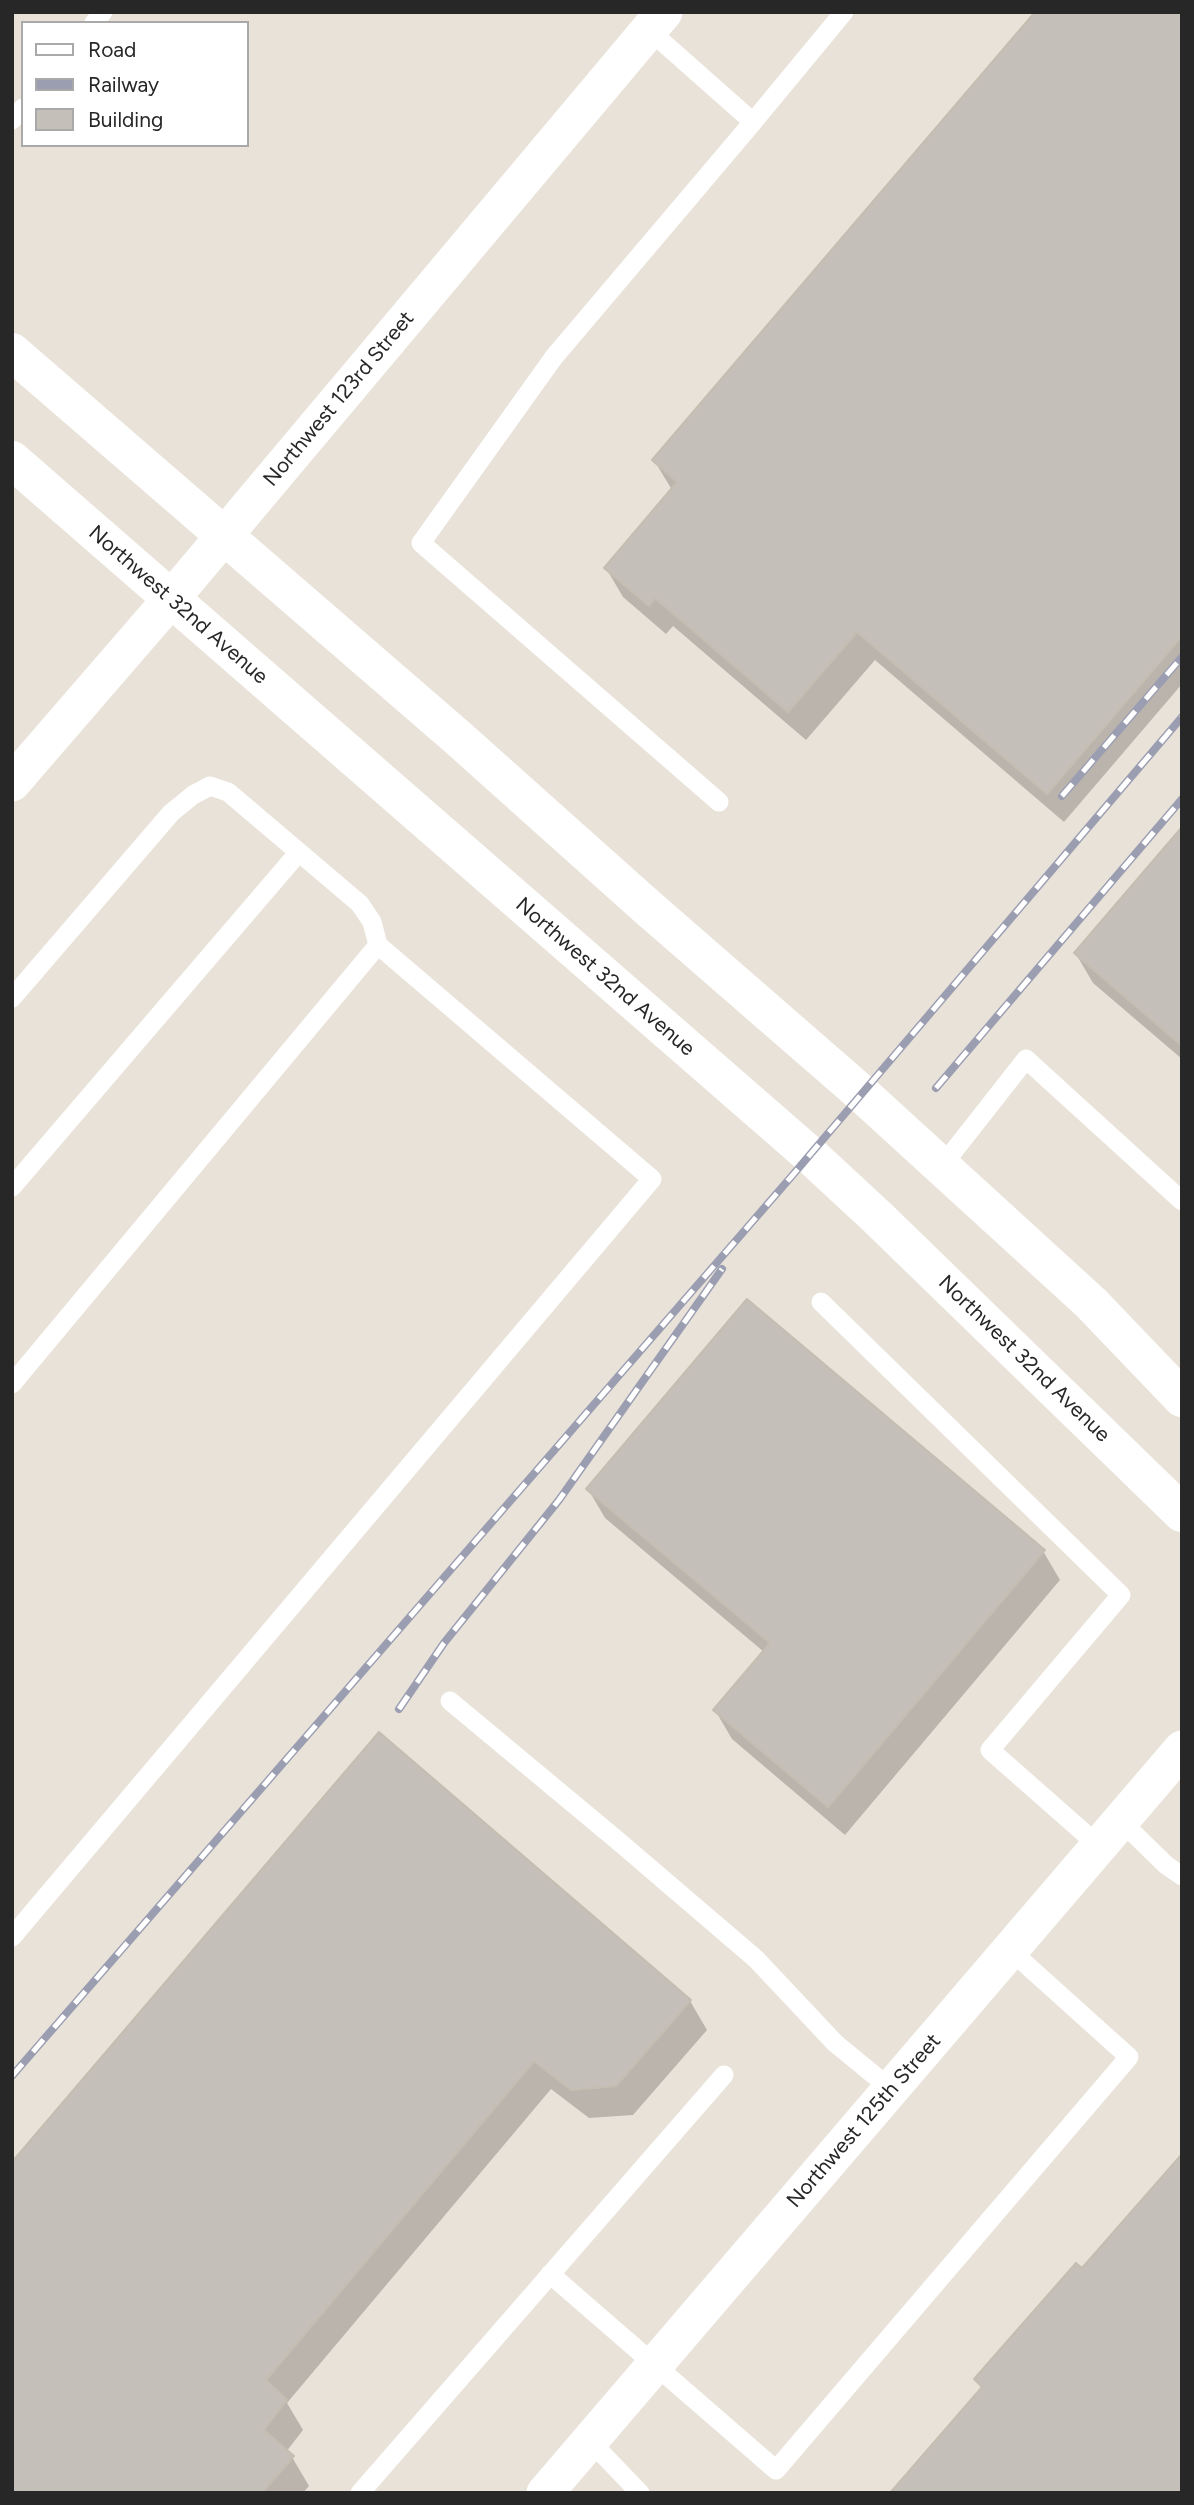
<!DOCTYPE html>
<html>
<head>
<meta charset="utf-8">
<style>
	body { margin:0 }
	#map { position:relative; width:1194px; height:2505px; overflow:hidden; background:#e9e2d8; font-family:Figtree,sans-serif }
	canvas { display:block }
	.frame { position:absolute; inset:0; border:14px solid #272727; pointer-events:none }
	.legend { position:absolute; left:21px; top:21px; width:228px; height:126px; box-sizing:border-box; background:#fff; border:2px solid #a9a9a9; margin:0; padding:9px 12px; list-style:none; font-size:21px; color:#272727 }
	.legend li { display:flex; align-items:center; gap:14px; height:35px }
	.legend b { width:35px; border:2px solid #a9a9a9 }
</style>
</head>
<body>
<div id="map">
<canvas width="1194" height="2505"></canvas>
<div class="frame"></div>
<ul class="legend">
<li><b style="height:9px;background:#fff"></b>Road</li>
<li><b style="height:9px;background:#9b9eb1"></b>Railway</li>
<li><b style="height:19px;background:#c4bfb8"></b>Building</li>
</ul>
</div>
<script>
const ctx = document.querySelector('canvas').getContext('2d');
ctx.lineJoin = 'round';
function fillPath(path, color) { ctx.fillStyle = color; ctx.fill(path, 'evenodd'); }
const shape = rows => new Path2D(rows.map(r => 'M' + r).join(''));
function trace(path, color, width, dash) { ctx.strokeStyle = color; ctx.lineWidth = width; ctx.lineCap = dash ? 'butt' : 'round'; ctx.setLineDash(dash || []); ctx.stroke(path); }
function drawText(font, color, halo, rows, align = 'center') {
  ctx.font = font + ' Figtree,sans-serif'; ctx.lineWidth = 7; ctx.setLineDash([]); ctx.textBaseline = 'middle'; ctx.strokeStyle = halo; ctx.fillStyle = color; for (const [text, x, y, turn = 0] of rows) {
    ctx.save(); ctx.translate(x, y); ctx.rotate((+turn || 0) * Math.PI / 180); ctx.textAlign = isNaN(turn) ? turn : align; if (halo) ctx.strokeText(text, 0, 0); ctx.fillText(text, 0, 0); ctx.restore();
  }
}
fillPath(shape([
	[1182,12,1182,684,1064,822,875,660,806,740,673,626,666,634,623,597,606,568,672,490,654,460],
	[1182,830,1182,1059,1093,983,1076,954],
	[588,1489,1043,1551,1060,1580,845,1835,732,1739,715,1710,764,1652,605,1518],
	[690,2001,707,2030,633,2115,589,2118,551,2089,287,2403,303,2430,286,2452,292,2457,309,2486,303,2493,12,2493,12,2165]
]), '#0003');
const building = shape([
	[1035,12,1182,12,1182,636,1047,794,857,632,788,712,655,598,649,606,604,568,677,482,652,460,1035,12],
	[1182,827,1182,1046,1074,953,1182,827],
	[747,1299,1045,1550,828,1807,713,1710,770,1643,586,1489,747,1299],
	[379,1732,691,2000,616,2086,571,2090,534,2061,266,2380,287,2400,264,2430,294,2456,262,2493,12,2493,12,2162,379,1732],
	[1182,2154,1182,2493,890,2493,982,2387,974,2379,1076,2263,1082,2268,1182,2154]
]);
fillPath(building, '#c4bfb8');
trace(building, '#c4beb2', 2);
trace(shape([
	[94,23,103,12],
	[649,30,753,122,554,357,421,543,719,802],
	[12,120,23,108],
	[753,122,844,12],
	[12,998,171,813,193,795,210,786,228,792,360,904,372,922,378,945],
	[942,1166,1026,1059,1182,1201],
	[12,1187,299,852],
	[821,1302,1121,1595,990,1750,1099,1846],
	[12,1384,378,945,652,1179,12,1937],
	[450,1701,617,1840,756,1959,835,2043,891,2089],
	[1121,1821,1166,1865,1182,1876],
	[550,2274,776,2470,1129,2057,1010,1950],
	[590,2441,640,2493],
	[360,2493,724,2075]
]), '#fff', 19);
trace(shape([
	[12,783,171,599,664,12],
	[545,2493,1182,1749]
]), '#fff', 37);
trace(shape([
	[12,352,457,737,646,906,861,1093,1091,1303,1182,1398],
	[12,460,810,1155,877,1217,1182,1513]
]), '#fff', 38);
const rail = shape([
	[1062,796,1182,657],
	[936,1088,1182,799],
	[399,1709,444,1643,559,1500,722,1269],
	[12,2076,791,1177,1182,717]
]);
trace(rail, '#9b9eb1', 8);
trace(rail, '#fff', 5, [16]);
drawText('21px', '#272727', '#fff', [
	["Northwest 123rd Street",339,399,-50],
	["Northwest 32nd Avenue",178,605,41],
	["Northwest 32nd Avenue",605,977,41],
	["Northwest 32nd Avenue",1024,1359,44],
	["Northwest 125th Street",864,2121,-49]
]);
</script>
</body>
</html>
